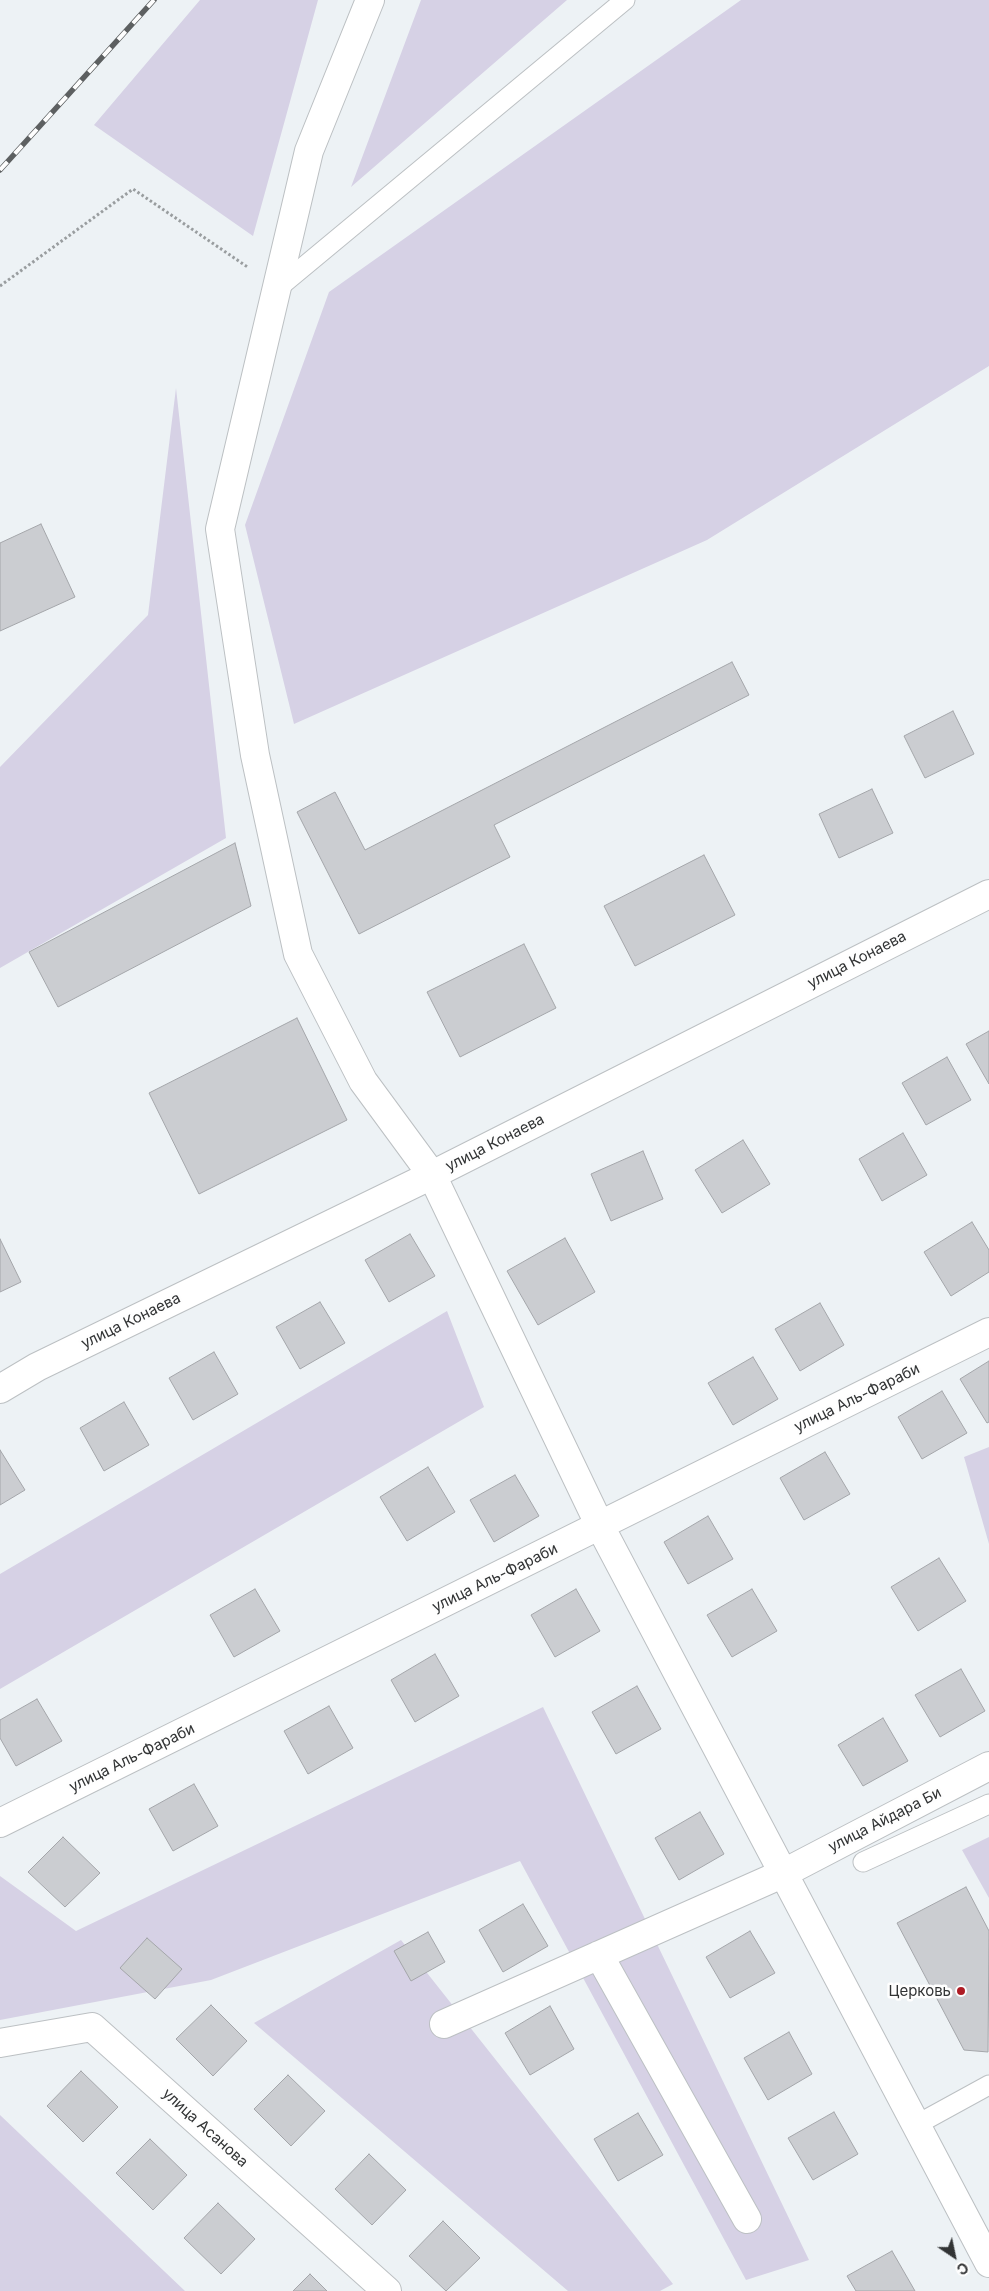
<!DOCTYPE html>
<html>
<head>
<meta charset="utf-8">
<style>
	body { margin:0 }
	#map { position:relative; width:989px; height:2291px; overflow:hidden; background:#edf2f5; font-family:Inter,sans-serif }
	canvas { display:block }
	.north { position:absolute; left:929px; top:2231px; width:50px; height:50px; -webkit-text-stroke:4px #fefefe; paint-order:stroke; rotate:146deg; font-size:14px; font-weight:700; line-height:20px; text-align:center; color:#323435 }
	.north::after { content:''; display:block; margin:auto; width:18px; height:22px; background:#323435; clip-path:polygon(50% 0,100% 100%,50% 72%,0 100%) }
</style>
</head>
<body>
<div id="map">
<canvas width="989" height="2291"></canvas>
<div class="north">С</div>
</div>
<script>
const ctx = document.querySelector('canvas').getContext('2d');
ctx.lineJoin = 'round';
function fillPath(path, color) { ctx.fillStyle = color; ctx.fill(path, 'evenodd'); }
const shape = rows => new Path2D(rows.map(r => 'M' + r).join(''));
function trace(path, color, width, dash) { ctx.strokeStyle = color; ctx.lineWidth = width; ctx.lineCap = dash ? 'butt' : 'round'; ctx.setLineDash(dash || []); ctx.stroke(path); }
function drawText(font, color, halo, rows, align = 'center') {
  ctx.font = font + ' Inter,sans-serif'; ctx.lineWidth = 5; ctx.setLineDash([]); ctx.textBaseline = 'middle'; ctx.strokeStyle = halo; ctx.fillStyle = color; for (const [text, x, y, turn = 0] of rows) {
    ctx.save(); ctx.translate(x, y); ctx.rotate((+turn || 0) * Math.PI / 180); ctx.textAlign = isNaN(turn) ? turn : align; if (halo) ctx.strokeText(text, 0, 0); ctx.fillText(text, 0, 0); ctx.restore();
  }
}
fillPath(shape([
	[200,0,318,0,253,236,94,125],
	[421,0,567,0,351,187],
	[741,0,989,0,989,366,707,540,294,724,245,525,329,292],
	[176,388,226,838,0,968,0,767,148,615],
	[447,1311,484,1407,0,1689,0,1574],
	[989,1447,989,1544,964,1457],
	[543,1707,809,2260,746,2280,520,1861,211,1980,0,2020,0,1876,76,1931],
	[989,1837,989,1898,962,1850],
	[401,1940,673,2284,660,2291,568,2291,254,2023],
	[0,2115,185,2291,0,2291]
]), '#d6d1e5');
const building = shape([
	[41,524,75,597,0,631,0,543,41,524],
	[732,662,749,695,494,825,510,857,359,934,297,812,335,792,365,850,732,662],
	[953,711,974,754,925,778,904,736,953,711],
	[872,789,893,833,839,858,819,814,872,789],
	[235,843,251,906,58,1007,29,952,235,843],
	[704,855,735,915,635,966,604,906,704,855],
	[524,944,556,1008,460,1057,427,992,524,944],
	[297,1018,347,1120,199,1194,149,1093,297,1018],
	[989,1031,989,1084,966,1044,989,1031],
	[947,1057,971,1100,926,1125,902,1083,947,1057],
	[903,1133,927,1175,882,1201,859,1159,903,1133],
	[743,1140,770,1184,722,1213,695,1170,743,1140],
	[643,1151,663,1199,611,1221,591,1174,643,1151],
	[972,1222,989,1250,989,1272,951,1296,924,1252,972,1222],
	[410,1234,435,1276,389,1302,365,1260,410,1234],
	[565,1238,595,1292,538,1325,507,1271,565,1238],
	[0,1239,21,1282,0,1292,0,1239],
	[320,1302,345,1343,300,1369,276,1327,320,1302],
	[820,1303,844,1345,800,1371,775,1329,820,1303],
	[214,1352,238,1394,193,1420,169,1378,214,1352],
	[753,1357,778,1399,733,1425,708,1383,753,1357],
	[989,1361,989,1422,987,1423,960,1379,989,1361],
	[942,1391,967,1433,922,1459,898,1417,942,1391],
	[124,1402,149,1445,104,1471,80,1428,124,1402],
	[0,1450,25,1490,0,1505,0,1450],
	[825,1452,850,1494,804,1520,780,1478,825,1452],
	[428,1467,455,1512,407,1541,380,1497,428,1467],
	[515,1475,539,1516,494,1542,470,1500,515,1475],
	[708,1516,733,1559,688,1584,664,1542,708,1516],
	[939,1558,966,1601,918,1631,891,1587,939,1558],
	[255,1589,280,1631,234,1657,210,1615,255,1589],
	[576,1589,600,1631,555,1657,531,1615,576,1589],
	[752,1589,777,1631,732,1657,707,1615,752,1589],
	[435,1654,459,1696,415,1722,391,1680,435,1654],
	[961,1669,985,1711,940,1737,915,1695,961,1669],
	[637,1686,661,1729,616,1754,592,1712,637,1686],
	[37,1699,62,1741,16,1766,0,1738,0,1720,37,1699],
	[329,1706,353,1748,308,1774,284,1731,329,1706],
	[883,1718,908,1761,863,1786,838,1745,883,1718],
	[194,1784,218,1826,173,1851,149,1809,194,1784],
	[700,1812,724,1854,679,1880,655,1838,700,1812],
	[63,1837,100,1873,65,1907,28,1872,63,1837],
	[966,1887,989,1931,988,2052,964,2050,897,1923,966,1887],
	[523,1904,548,1946,503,1972,479,1930,523,1904],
	[750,1931,775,1973,730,1998,706,1957,750,1931],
	[428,1932,445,1962,411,1981,394,1951,428,1932],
	[147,1938,182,1969,155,1999,120,1968,147,1938],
	[211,2005,247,2041,213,2076,176,2039,211,2005],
	[550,2006,574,2049,530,2075,505,2033,550,2006],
	[789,2032,812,2074,768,2100,744,2058,789,2032],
	[81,2071,118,2107,83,2142,47,2106,81,2071],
	[288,2075,325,2111,291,2146,254,2109,288,2075],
	[834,2112,858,2154,813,2180,788,2138,834,2112],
	[638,2113,663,2155,618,2181,594,2139,638,2113],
	[150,2139,187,2175,153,2210,116,2173,150,2139],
	[369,2154,406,2190,372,2225,335,2189,369,2154],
	[218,2203,255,2239,221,2274,184,2238,218,2203],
	[443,2221,480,2258,446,2291,409,2256,443,2221],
	[892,2251,915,2291,856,2291,847,2276,892,2251],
	[310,2274,327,2291,293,2291,310,2274]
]);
fillPath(building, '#cbcdd1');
trace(building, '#a4a6aa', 1);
const service = shape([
	[278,288,625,0],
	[863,1862,989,1804],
	[916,2125,989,2085]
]);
const minor = shape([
	[370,0,309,151,220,529,255,755,298,954,363,1081,432,1175,600,1526,989,2263],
	[0,1823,989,1332],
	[599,1955,747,2219],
	[444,2024,782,1874,989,1766],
	[0,2043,92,2027,387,2291]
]);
const secondary = shape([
	[0,1389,37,1367,432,1175,989,894]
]);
trace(service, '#bcc0c3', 21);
trace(minor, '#bcc0c3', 30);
trace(secondary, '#bcc0c3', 30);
trace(shape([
	[0,286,133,189,249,268]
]), '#999d9f', 3, [2.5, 2.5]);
trace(service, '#fff', 19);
trace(minor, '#fff', 28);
trace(secondary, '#fff', 28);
const rail = shape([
	[0,170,154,0]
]);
trace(rail, '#5d6061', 5.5);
trace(rail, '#fefefe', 4, [11]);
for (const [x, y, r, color] of [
	[961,1991,5,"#ae1b24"]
]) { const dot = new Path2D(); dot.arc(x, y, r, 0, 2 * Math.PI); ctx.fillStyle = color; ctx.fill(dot); trace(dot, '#fefefe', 2); }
drawText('15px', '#323435', '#fefefe', [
	["улица Конаева",857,960,-27],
	["улица Конаева",495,1143,-27],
	["улица Конаева",131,1321,-26],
	["улица Аль-Фараби",857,1398,-26],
	["улица Аль-Фараби",495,1578,-26],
	["улица Аль-Фараби",132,1758,-26],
	["улица Айдара Би",885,1820,-27],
	["улица Асанова",205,2128,42]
]);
drawText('15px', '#323435', '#fefefe', [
	["Церковь",951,1991]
], 'right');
</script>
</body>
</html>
